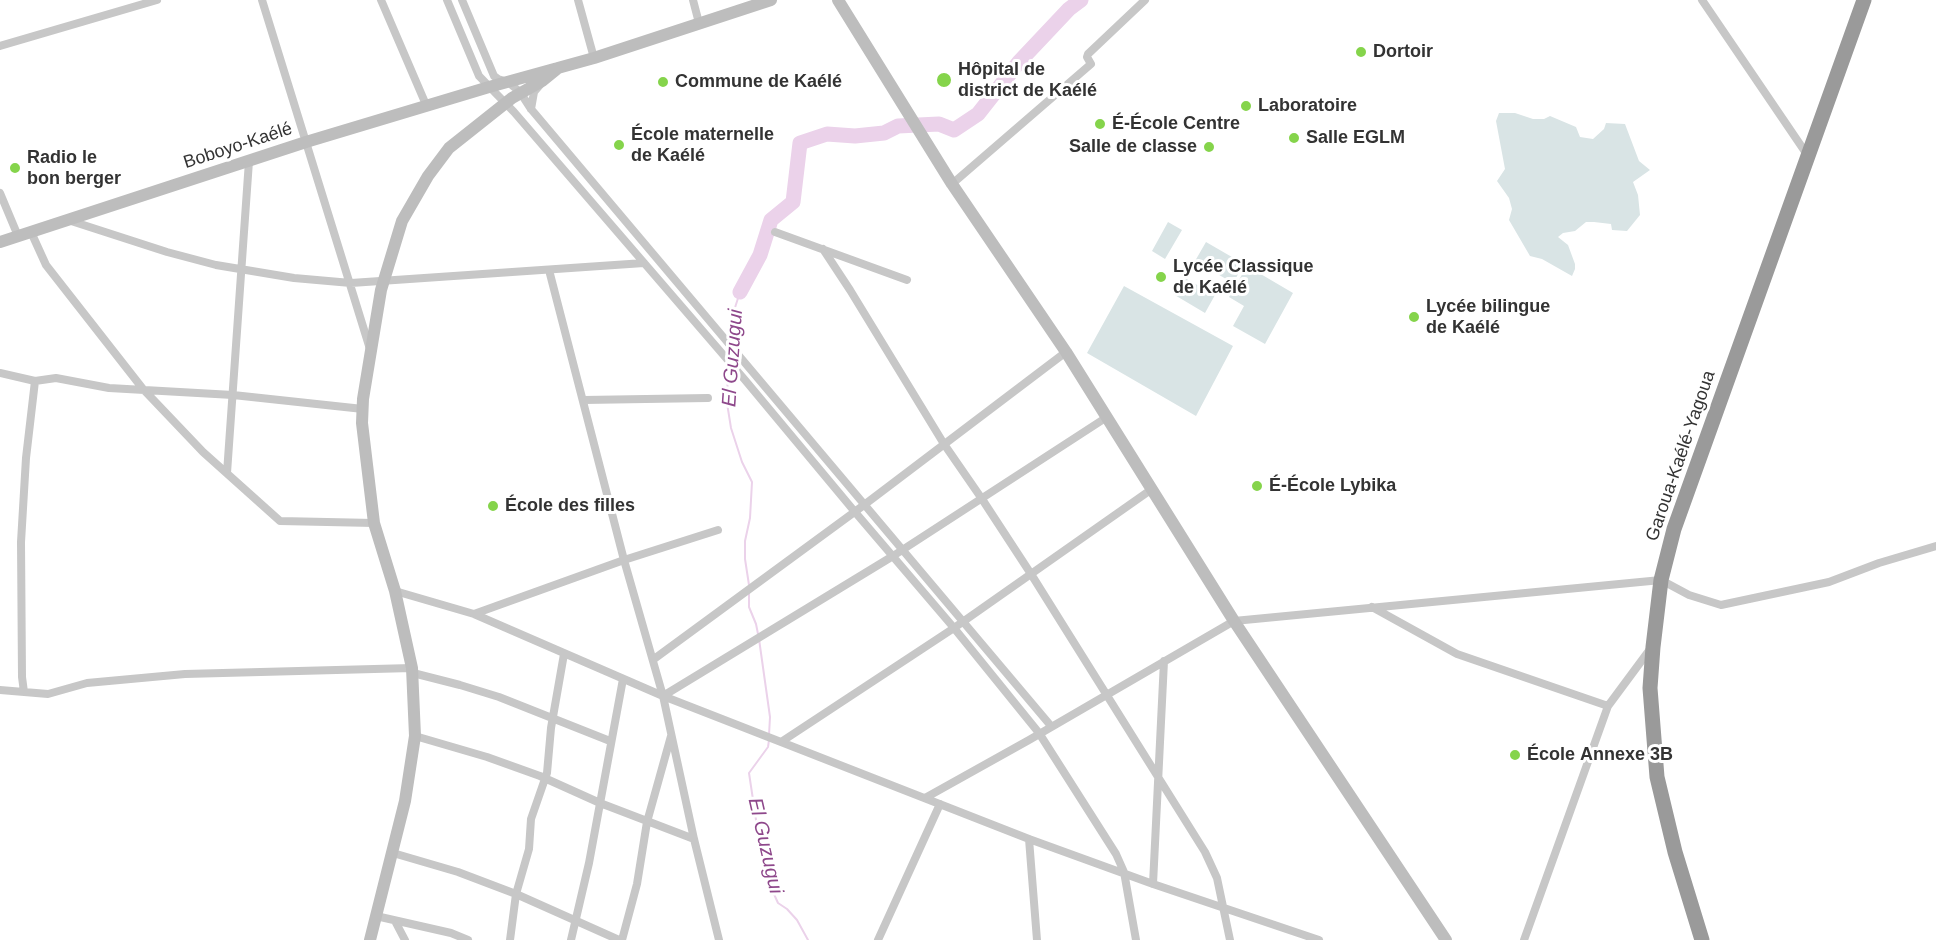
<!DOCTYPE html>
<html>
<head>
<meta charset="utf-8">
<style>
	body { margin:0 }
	canvas { display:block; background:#fff }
</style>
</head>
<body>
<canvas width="1936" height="940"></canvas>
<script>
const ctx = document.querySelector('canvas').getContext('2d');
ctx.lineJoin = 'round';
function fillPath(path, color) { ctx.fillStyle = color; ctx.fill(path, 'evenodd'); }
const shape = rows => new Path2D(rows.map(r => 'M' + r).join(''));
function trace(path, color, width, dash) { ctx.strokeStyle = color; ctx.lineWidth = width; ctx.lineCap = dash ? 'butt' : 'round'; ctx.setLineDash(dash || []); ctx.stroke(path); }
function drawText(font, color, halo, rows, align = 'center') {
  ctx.font = font + ' Helvetica,sans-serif'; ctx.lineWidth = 6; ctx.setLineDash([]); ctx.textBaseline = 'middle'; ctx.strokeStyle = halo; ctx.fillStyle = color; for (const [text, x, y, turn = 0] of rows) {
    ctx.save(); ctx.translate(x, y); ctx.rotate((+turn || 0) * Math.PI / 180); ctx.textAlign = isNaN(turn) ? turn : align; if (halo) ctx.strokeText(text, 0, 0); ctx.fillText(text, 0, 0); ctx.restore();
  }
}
fillPath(shape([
	[1499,113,1515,113,1533,119,1544,119,1550,116,1576,127,1580,137,1593,139,1604,129,1606,123,1625,124,1639,161,1650,170,1633,182,1638,195,1640,215,1627,231,1612,230,1611,224,1594,222,1586,222,1575,231,1563,233,1558,237,1568,245,1575,264,1575,269,1572,276,1542,259,1530,256,1509,220,1512,209,1509,198,1497,181,1505,169,1496,121],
	[1168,222,1182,230,1165,259,1152,251],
	[1206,242,1244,264,1233,283,1195,261],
	[1247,266,1293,293,1265,344,1233,326,1244,306,1229,297],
	[1183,277,1215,295,1205,313,1173,294],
	[1124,286,1233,346,1196,416,1087,353]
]), '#d9e4e5');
trace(shape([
	[730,341,731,320,740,292],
	[728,365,727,403,731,428,742,462,752,482,750,518,745,541,745,559,749,585],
	[749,593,749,607,756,624,758,634],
	[759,639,770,717,769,735],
	[769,740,768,747,749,773,761,853,769,883,778,903,787,909,797,920,808,940]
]), '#ebd2ea', 2);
trace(shape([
	[740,292,760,255,771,220,793,202,800,143,827,134,855,136,884,133,898,126,939,124,954,130,978,114,1019,62,1069,9,1081,0]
]), '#ebd2ea', 15);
trace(shape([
	[262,0,370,349],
	[381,0,427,107],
	[447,0,479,76,514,112,745,380,855,512,954,628,1039,733,1116,854,1124,872,1136,940],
	[462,0,494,76,498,79,508,82,520,92,531,109,1051,726],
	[578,0,594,58],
	[693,0,699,23],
	[1702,0,1808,156],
	[0,46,157,0],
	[531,109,534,92,540,85],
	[952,184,1091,64,1087,57,1088,54,1145,0],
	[0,193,18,236],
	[68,220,167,252,216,265,294,278,351,283,644,263],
	[31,232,46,265,143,389,203,452,280,521,374,523],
	[775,232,907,280],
	[823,249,850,290,944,444,982,499,1031,574,1205,852,1217,878,1230,940],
	[549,270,624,560,663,696,694,839,719,940],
	[0,373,35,381,56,378,109,388,233,395,363,409],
	[584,400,708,398],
	[227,473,249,161],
	[395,591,474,614,663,696,781,742,954,628,1152,489],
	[1372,607,1457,654,1608,706],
	[474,614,624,560,718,530],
	[654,659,864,505,1066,352],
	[413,673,460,685,499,697,610,741],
	[0,690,48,694,87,683,185,674,412,668],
	[24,692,22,677,21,542,26,458,35,381],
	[663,696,893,556,1107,417],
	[415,736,487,757,540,776,600,803,694,839],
	[781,742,1029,839,1153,884,1319,940],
	[925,798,1029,740,1234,621,1661,580,1689,595,1721,605,1829,582,1879,563,1936,546],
	[1029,839,1037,940],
	[393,853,458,872,516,894,619,940],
	[1153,884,1164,661],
	[376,916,451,933,468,940],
	[395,921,405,940],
	[510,940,516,894,529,849,531,819,547,773,551,728,564,654],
	[571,940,589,863,623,679],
	[622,940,637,884,647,822,671,736],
	[878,940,940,804],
	[1524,940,1608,706,1651,648]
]), '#c7c7c7', 8);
trace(shape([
	[838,0,952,184,1066,352,1234,621,1446,940],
	[0,242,306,142,489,87,594,58,771,0],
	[370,940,405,801,415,736,412,668,395,591,374,523,362,423,363,399,381,290,402,221,428,176,449,148,512,98,542,81,558,68]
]), '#bdbdbd', 12);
trace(shape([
	[1702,940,1675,852,1657,777,1650,688,1653,647,1661,580,1674,529,1864,0]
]), '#9a9a9a', 15);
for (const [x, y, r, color] of [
	[1361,52,6,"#85d44b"],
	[944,80,8,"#85d44b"],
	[663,82,6,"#85d44b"],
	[1246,106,6,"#85d44b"],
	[1100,124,6,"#85d44b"],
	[1294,138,6,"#85d44b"],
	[619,145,6,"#85d44b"],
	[1209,147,6,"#85d44b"],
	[15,168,6,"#85d44b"],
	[1161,277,6,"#85d44b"],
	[1414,317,6,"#85d44b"],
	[1257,486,6,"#85d44b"],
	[493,506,6,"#85d44b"],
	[1515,755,6,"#85d44b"]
]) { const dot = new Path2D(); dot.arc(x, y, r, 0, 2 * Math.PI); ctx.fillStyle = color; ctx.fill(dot); trace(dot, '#fff', 2); }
drawText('bold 18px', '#333', '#fff', [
	["Dortoir",1373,52],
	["Hôpital de",958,70],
	["district de Kaélé",958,91],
	["Commune de Kaélé",675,82],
	["Laboratoire",1258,106],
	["É-École Centre",1112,124],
	["École maternelle",631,135],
	["de Kaélé",631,156],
	["Salle EGLM",1306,138],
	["Salle de classe",1197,147,"right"],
	["Radio le",27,158],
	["bon berger",27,179],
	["Lycée Classique",1173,267],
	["de Kaélé",1173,288],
	["Lycée bilingue",1426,307],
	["de Kaélé",1426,328],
	["É-École Lybika",1269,486],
	["École des filles",505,506],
	["École Annexe 3B",1527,755]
], 'left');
drawText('18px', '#333', '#fff', [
	["Boboyo-Kaélé",238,146,-18],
	["Garoua-Kaélé-Yagoua",1681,456,-71]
]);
drawText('italic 20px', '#8e488b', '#fff', [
	["El Guzugui",733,358,-86],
	["El Guzugui",765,846,77]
]);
</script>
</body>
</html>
